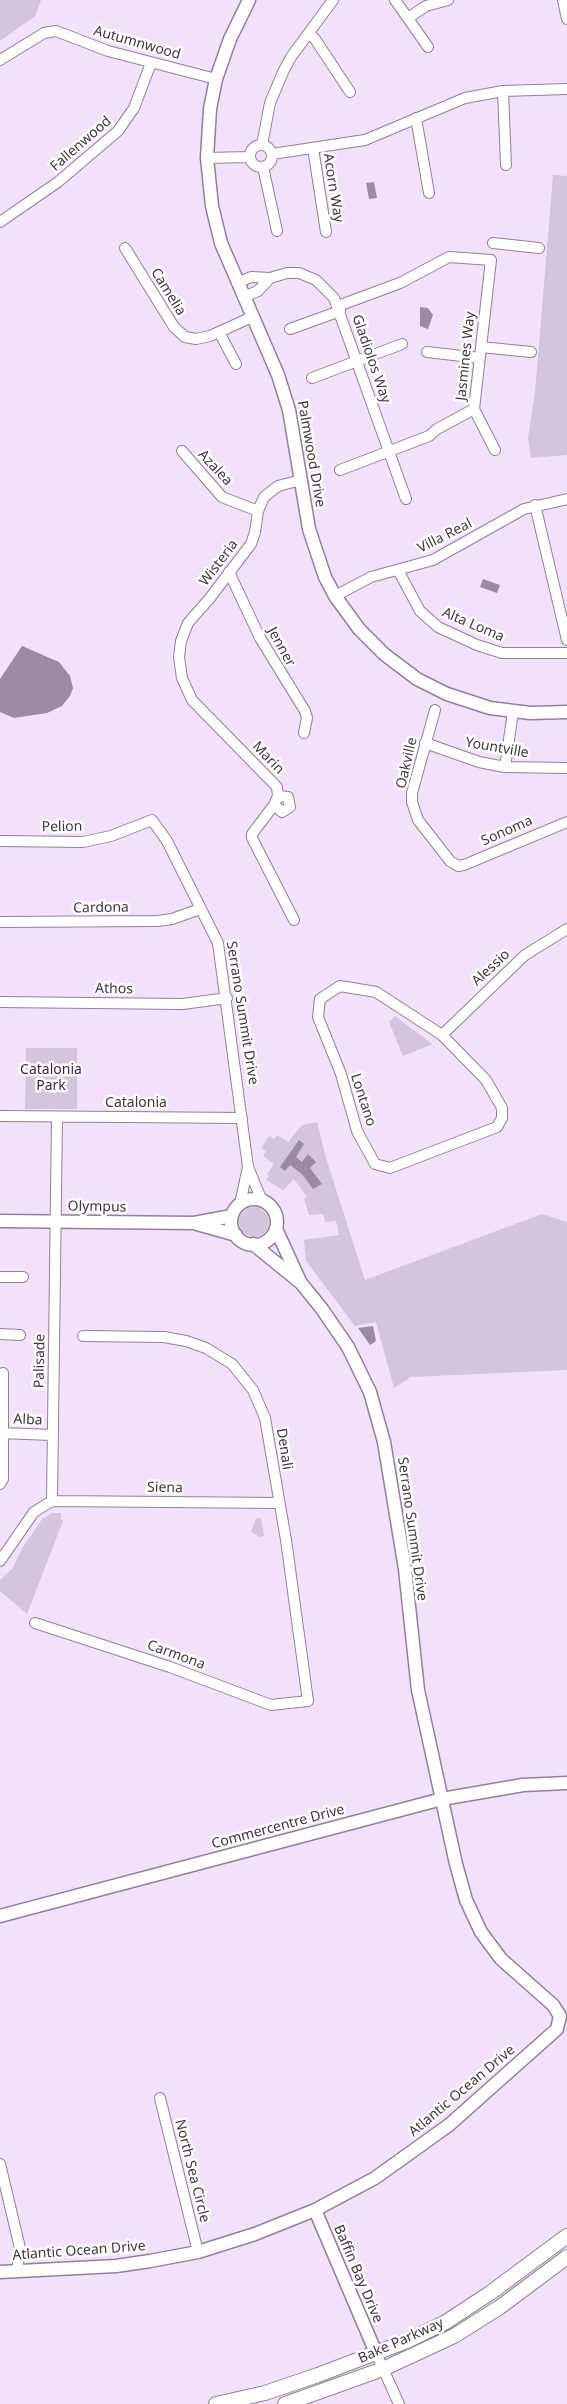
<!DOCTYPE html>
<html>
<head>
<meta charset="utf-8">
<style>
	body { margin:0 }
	canvas { display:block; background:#f3e1fc }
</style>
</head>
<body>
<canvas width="567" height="2404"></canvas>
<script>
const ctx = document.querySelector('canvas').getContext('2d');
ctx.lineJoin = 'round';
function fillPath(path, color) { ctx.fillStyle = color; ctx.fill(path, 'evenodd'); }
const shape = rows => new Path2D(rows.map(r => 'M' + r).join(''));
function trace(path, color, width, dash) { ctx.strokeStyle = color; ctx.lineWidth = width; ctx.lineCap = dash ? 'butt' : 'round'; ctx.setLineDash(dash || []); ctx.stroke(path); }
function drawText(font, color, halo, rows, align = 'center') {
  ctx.font = font + ' "Noto Sans",sans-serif'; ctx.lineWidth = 5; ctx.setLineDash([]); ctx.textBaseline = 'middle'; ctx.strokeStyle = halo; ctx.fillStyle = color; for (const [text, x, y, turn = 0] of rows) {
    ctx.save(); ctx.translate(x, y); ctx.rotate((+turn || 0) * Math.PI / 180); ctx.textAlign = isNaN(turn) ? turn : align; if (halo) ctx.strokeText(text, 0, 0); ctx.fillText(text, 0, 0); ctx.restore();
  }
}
fillPath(shape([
	[0,0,41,0,35,16,0,41],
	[553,175,567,176,567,455,531,458,528,438,535,392],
	[395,1016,432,1044,431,1045,403,1056,389,1022],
	[26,1048,77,1048,77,1109,25,1109],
	[317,1122,326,1158,365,1280,542,1214,567,1222,567,1370,411,1377,394,1388,376,1322,355,1326,306,1261,304,1240,339,1235,336,1221,325,1222,323,1214,309,1215,304,1199,307,1197,294,1179,283,1190,266,1180,269,1176,267,1174,274,1164,263,1156,266,1151,261,1148,269,1136,274,1139,277,1135,288,1142,302,1125],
	'239 1222a15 15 0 1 1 30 0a15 15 0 1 1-30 0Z',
	[52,1513,61,1513,61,1520,63,1521,27,1614,0,1591,0,1580,12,1569,23,1547,42,1519],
	[256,1518,261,1518,264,1536,260,1537,251,1532]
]), '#d5c4de');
fillPath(shape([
	[374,182,377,198,369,199,366,183],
	[420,307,428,308,433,315,428,329,420,326],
	[483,579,500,585,497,593,480,587],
	[22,646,59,662,70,676,73,688,70,696,62,706,47,713,14,718,0,712,0,679],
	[299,1140,304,1144,296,1157,302,1162,308,1154,316,1162,310,1168,322,1184,313,1189,302,1174,290,1165,285,1171,280,1167],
	[373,1326,376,1341,370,1345,358,1328]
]), '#9c8aa5');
const minor = shape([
	[395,0,428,47],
	[563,0,567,19],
	[408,18,426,6,448,0],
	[309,33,315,39,350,92],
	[0,60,44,33,56,31,108,51,216,79],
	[503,91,506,165],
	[416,118,429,193],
	'250 156a11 11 0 1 1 22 0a11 11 0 1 1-22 0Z',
	[262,145,270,103,283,72,291,57,333,0],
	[313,148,326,232],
	[272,154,365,140,465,98,503,91,567,89],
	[207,158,249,157],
	[263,167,277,231],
	[0,222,58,182,118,131,134,108,151,63],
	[493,243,539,248],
	[125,248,174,327,185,337,196,339,210,336,252,317],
	[237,283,251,277,270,278,287,273,299,273,316,280,334,298,406,499],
	[243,297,258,291,270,278],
	[338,306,400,283,449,257,491,260,474,409,495,450],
	[290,329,340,311],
	[219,332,236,364],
	[481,347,531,352],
	[427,352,480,358],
	[312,378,402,344],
	[182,451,222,497,258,511],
	[340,470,429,436,437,429,474,409],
	[535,505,567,640],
	[398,570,420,611,438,627,477,645,502,653,567,653],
	[229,572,260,638,305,711,307,718,304,733],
	[335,596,371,577,433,560,524,509,567,499],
	[435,710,412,793,412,802,418,820,450,861,458,866,464,865,567,822],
	[425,743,479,762,505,767,567,768],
	[505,767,513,712],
	[274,805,282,812,290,807,288,797,278,796],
	[0,841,83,842,111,836,152,820,167,841,218,943,248,1167,262,1201],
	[294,920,252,838,252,834,274,805,278,796,277,787,192,700,182,678,179,657,181,641,188,623,210,598,251,544,255,532,258,511,264,497,278,486,301,480],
	[0,922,158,921,172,919,200,909],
	[340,986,376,992,442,1035,486,1080,502,1108,502,1118,497,1127,390,1168,375,1164,357,1131,341,1074,318,1017,320,999,340,986],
	[0,1002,183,1004,227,998],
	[442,1035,525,955,567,929],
	[0,1116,242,1118],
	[240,1204,248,1167],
	[0,1277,23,1277],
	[0,1334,20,1335],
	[0,1433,52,1435],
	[0,1484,3,1479,3,1373],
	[52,1501,57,1117],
	[52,1501,279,1503],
	[0,1561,34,1512,52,1501],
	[35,1623,170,1667,271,1705,308,1701,286,1540,265,1418,253,1390,232,1364,206,1348,186,1341,164,1337,83,1336],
	[160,2098,198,2252],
	[0,2164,20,2248,17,2272],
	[376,2353,399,2404]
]);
const tertiary = shape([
	[249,0,230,39,216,79,210,109,207,158,212,206,221,243,278,375,289,410,309,529,325,577,335,596,359,629,384,654,417,679,447,694,490,708,530,713,567,712],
	'231 1222a23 23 0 1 1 46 0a23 23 0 1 1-46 0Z',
	[0,1221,194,1223,232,1216],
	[197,1224,236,1235],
	[276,1229,299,1279],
	[0,1916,442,1799,523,1785,567,1783],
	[315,2210,376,2353],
	[0,2272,116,2266,150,2261,198,2252,255,2234,315,2210,375,2178,449,2125,557,2029,560,2016,553,2005,501,1959,481,1932,466,1900,456,1864,418,1690,405,1569,384,1442,370,1392,348,1347,322,1309,301,1283,253,1244]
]);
const secondary = shape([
	[216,2404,265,2393,318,2375,407,2341,446,2322,490,2293,567,2236],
	[285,2404,383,2369,454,2336,500,2307,567,2257]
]);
trace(minor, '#908098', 12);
trace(tertiary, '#908098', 15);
trace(secondary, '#908098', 16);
trace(minor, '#fff', 10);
trace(tertiary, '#fff', 12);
trace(secondary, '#fff', 14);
drawText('14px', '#3e3742', '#fff', [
	["Autumnwood",137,43,16],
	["Fallenwood",81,144,-41],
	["Acorn Way",333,188,81],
	["Camelia",168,292,58],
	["Jasmines Way",466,356,-84],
	["Gladiolos Way",371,359,71],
	["Palmwood Drive",311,454,80],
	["Azalea",215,468,47],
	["Villa Real",445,536,-27],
	["Wisteria",219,563,-53],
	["Alta Loma",473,625,23],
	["Jenner",281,647,61],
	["Yountville",497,748,10],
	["Marin",268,758,46],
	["Oakville",407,763,-77],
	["Pelion",62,827,-1],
	["Sonoma",507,831,-24],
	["Cardona",101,908,-1],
	["Alessio",491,968,-43],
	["Athos",114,989,1],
	["Serrano Summit Drive",242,1013,81],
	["Lontano",363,1100,72],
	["Catalonia",136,1103],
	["Olympus",97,1207,1],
	["Palisade",40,1361,-89],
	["Alba",28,1420,2],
	["Denali",284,1449,81],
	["Siena",165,1488,1],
	["Serrano Summit Drive",412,1529,82],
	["Carmona",176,1655,20],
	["Commercentre Drive",278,1827,-15],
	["Atlantic Ocean Drive",462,2091,-40],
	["North Sea Circle",192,2171,76],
	["Atlantic Ocean Drive",79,2251,-4],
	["Baffin Bay Drive",358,2274,67],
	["Bake Parkway",401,2341,-24]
]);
drawText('14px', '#3b1f46', '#fff', [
	["Catalonia",51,1070],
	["Park",51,1086]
]);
</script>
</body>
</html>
